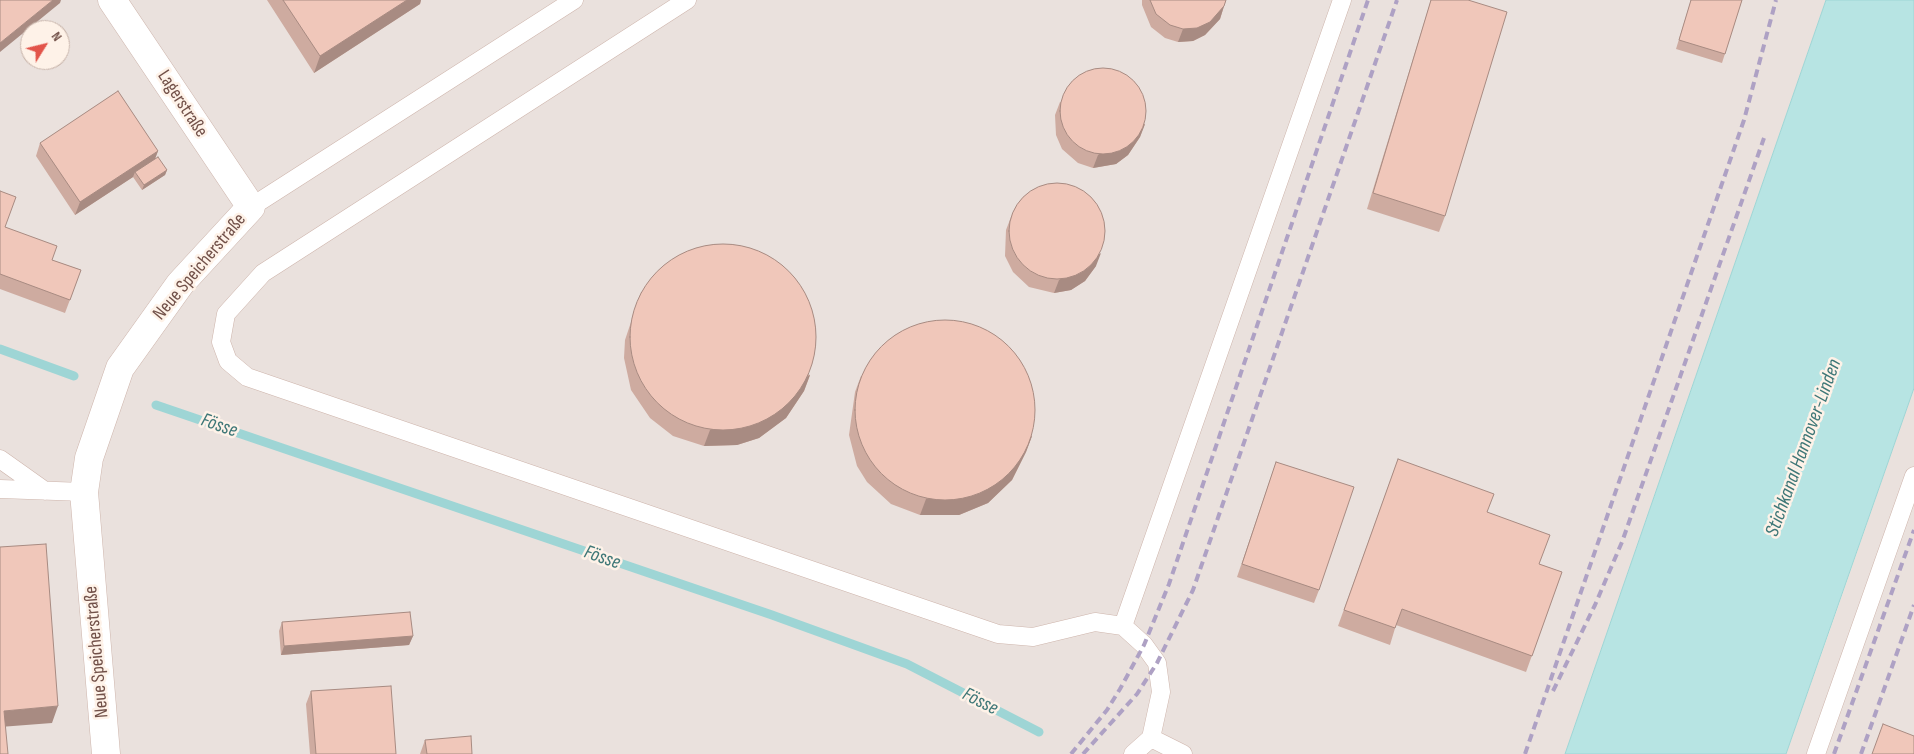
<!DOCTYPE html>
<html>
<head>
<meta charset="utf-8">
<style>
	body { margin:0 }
	#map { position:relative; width:1914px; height:754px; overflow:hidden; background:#fbede2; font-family:"Sofia Sans Condensed",sans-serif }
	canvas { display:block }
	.north { position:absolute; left:20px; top:20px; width:50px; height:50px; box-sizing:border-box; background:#fef2e8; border:1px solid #c6b2a8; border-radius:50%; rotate:54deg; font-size:14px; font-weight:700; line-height:20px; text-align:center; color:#725149 }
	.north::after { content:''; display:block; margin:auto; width:18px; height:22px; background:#e2544a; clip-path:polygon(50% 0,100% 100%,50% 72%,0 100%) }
</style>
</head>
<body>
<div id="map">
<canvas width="1914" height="754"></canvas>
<div class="north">N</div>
</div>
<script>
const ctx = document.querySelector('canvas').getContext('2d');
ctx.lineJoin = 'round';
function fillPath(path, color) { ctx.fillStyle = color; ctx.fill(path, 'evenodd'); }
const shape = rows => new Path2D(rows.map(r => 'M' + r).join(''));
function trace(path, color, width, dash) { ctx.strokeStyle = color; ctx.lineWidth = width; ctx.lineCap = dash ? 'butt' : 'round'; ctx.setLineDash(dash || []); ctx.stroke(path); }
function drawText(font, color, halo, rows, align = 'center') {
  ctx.font = font + ' "Sofia Sans Condensed",sans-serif'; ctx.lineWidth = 5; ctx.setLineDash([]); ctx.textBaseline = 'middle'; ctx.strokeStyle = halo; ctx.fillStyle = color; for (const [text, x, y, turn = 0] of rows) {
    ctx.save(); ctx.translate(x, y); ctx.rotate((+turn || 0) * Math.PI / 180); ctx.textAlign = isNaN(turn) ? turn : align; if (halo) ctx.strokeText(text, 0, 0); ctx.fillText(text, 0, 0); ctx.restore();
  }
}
fillPath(shape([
	[0,0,1826,0,1565,754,0,754],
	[30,30,60,30,60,60,30,60],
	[1914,388,1914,754,1786,754,1829,633]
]), '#eae1dd');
const water = shape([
	[1826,0,1914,0,1914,388,1786,754,1565,754,1826,0]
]);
fillPath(water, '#b7e4e3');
trace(water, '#9ed5d5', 1);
trace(shape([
	[0,349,74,376],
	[156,405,772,615,907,664,1039,732]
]), '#9ed5d5', 9);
const lane = shape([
	[687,0,263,273,226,314,221,342,228,361,247,377,998,634,1033,637,1095,622,1123,626,1144,645,1157,663,1161,692,1151,738],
	[251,207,574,0],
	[0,459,45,491],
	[0,489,84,492],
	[1123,626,1342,0],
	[1133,754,1151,738,1183,754],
	[1816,754,1914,476]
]);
const street = shape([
	[106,754,84,492,89,458,120,368,180,284,251,207,112,0]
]);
trace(lane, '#ceb5ac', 19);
trace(street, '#ceb5ac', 29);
trace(lane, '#fff', 18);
trace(street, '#fff', 28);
trace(shape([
	[1553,691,1595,605,1622,542,1764,138],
	[1071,754,1107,710,1120,689,1144,645,1169,584,1368,0],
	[1083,754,1137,694,1157,663,1193,590,1397,0],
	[1525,754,1744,120,1776,0],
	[1834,754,1914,530],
	[1861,754,1914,605]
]), '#aea1c4', 4, [8, 5]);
fillPath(shape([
	[267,0,421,0,420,4,314,73],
	[1142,0,1226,0,1220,19,1205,35,1193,41,1178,42,1165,38,1151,27,1142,5],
	[1431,0,1468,0,1445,216,1439,232,1367,209],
	[1691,0,1742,0,1722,63,1676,49],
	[1060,102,1145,124,1140,137,1128,155,1116,164,1093,168,1078,163,1062,149,1056,135,1055,115],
	[40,143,158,151,155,159,167,170,165,175,142,190,133,177,75,215,36,156],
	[0,191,5,227,52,260,81,270,65,313,0,289],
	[1011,217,1096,266,1085,281,1071,290,1054,293,1029,287,1013,272,1005,256,1006,230],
	[641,292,810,375,804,391,786,418,759,438,737,445,704,446,673,436,650,418,631,390,624,358,625,340],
	[861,376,1032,436,1026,452,1012,480,988,503,959,515,920,515,891,504,867,482,857,466,849,435,855,392],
	[1398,459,1487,512,1539,564,1562,572,1526,672,1396,625,1390,645,1338,626],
	[1276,462,1319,590,1314,603,1237,577],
	[282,622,413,636,409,645,281,655,279,631],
	[311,691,396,754,310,754,306,704],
	[425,740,472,754,420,754]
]), '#ceaba0');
fillPath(shape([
	[53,0,61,0,60,3,0,52,0,43],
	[407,0,421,0,420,4,314,73,320,56],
	[1224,6,1220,19,1205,35,1193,41,1178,42,1183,29],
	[1145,124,1140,137,1128,155,1116,164,1093,168,1098,155],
	[158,151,153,164,135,172,133,177,75,215,80,202],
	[167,170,165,175,142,190,144,185],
	[1101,253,1096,266,1085,281,1071,290,1054,293,1059,280],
	[810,375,804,391,786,418,759,438,737,445,704,446,710,430],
	[1032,436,1026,452,1012,480,988,503,959,515,920,515,926,499],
	[413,636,409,645,281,655,284,646],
	[58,706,52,723,0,727,4,711]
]), '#a88b82');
const building = shape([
	[0,0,53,0,0,43,0,0],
	[283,0,407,0,320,56,283,0],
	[1150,0,1226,0,1224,6,1210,22,1197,28,1183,29,1170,25,1156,14,1150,0],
	[1431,0,1468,0,1507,12,1445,216,1373,193,1431,0],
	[1691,0,1742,0,1725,54,1679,40,1691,0],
	'1060 111a43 43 0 1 1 86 0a43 43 0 1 1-86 0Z',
	[118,91,158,151,80,202,40,143,118,91],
	[158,157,167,170,144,185,135,172,158,157],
	'1009 231a48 48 0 1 1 96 0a48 48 0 1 1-96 0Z',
	[0,191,16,197,5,227,57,246,52,260,81,270,70,300,0,274,0,191],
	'630 337a93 93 0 1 1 186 0a93 93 0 1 1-186 0Z',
	'855 410a90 90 0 1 1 180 0a90 90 0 1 1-180 0Z',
	[1398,459,1494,494,1487,512,1550,535,1539,564,1562,572,1532,656,1402,609,1395,628,1344,610,1398,459],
	[1276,462,1354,487,1319,590,1242,564,1276,462],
	[46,544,58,706,4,711,8,754,0,754,0,547,46,544],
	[410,612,413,636,284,646,282,622,410,612],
	[391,686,396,754,316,754,311,691,391,686],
	[1883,724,1914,736,1914,754,1872,754,1883,724],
	[471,736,472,754,427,754,425,740,471,736]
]);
fillPath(building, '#f0c7ba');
trace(building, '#a88b82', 1);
drawText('19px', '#725149', '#fef2e8', [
	["Lagerstraße",182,104,57],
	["Neue Speicherstraße",200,267,-50],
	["Neue Speicherstraße",97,652,-95]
]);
drawText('italic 20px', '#3e7777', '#fef2e8', [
	["Fösse",219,426,19],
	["Stichkanal Hannover-Linden",1804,448,-70],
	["Fösse",602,558,19],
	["Fösse",980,702,27]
]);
</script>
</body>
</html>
